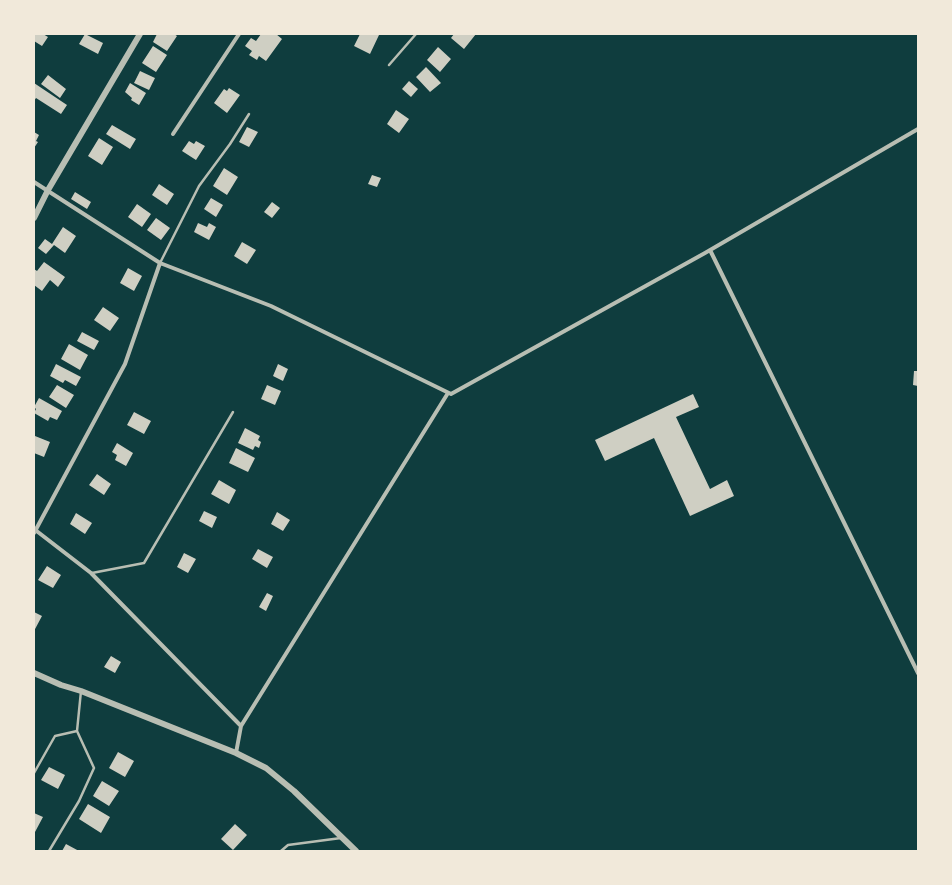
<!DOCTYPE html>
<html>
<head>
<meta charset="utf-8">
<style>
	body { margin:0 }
	#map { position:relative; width:952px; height:885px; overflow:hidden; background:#0f3d3e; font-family:"Fira Sans",sans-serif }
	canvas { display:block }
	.frame { position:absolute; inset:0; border:35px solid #f1e9da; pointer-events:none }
</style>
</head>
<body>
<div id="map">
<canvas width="952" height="885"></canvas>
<div class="frame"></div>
</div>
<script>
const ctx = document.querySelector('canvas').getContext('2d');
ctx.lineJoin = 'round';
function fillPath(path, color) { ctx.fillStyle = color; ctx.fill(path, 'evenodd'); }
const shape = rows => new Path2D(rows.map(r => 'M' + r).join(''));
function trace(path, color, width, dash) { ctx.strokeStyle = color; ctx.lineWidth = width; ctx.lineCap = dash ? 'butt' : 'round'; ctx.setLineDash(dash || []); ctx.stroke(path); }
fillPath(shape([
	[34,34,43,34,48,37,42,46,34,41],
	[85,34,103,43,98,54,79,44],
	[157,34,174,34,177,36,167,51,153,42],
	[261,34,276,34,282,39,266,61,259,56,257,60,249,55,252,51,245,46,251,38,256,41],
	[360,34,379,35,370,54,354,46],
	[454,34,476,34,464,49,451,38],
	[153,46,167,55,156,72,142,63],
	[438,47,451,59,440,72,427,60],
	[426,67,441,83,430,92,416,77],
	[140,71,155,78,149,90,134,83],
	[48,75,66,89,60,98,41,84],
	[409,81,418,89,411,97,402,89],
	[34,83,67,105,61,114,36,98,34,101],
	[130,83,146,93,139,105,131,100,132,98,125,92],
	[229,88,240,95,227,113,214,103,224,89,227,91],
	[396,110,409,119,399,133,387,124],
	[112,125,136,139,130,149,106,134],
	[247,127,258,132,249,147,239,142],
	[34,132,39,135,36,141,38,142,34,148],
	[99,138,113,147,102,165,88,156],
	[189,141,194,144,196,141,205,146,196,160,182,151],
	[224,168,238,177,227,195,213,186],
	[372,175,381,178,377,187,368,184],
	[159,184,174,194,167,205,152,195],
	[75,192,91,202,87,209,71,199],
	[211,198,223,205,216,217,204,209],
	[272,202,280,208,272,218,264,212],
	[137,204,151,214,142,227,128,217],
	[156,218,170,228,161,240,147,230],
	[198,223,207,227,209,223,216,227,209,240,194,232],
	[63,227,76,236,65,253,54,245,46,254,38,248,45,239,52,244],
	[242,242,256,250,247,264,234,256],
	[44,262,65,277,58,287,50,280,42,291,34,285,34,269,37,271],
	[128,268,142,276,134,291,120,283],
	[103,307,119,318,110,331,94,320],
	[82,332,99,341,94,350,77,341],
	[69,344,88,355,80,370,61,359],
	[56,364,81,377,76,386,65,380,63,383,50,376],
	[278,364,288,369,283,381,273,376],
	[914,371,918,371,918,386,913,385],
	[57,385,74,395,66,408,49,397],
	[267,385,281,391,275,405,261,399],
	[693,394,699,407,676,417,710,489,727,480,734,496,690,516,654,438,605,461,595,440],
	[39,398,62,411,57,420,50,417,48,421,34,413,36,409,34,407],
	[134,412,151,421,144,434,127,425],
	[245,428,260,436,258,440,261,442,259,448,255,446,253,450,238,443],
	[35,436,50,442,44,457,34,453,34,439],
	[117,443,133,453,126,466,115,460,117,455,112,452],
	[236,448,255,458,248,472,229,463],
	[97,474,111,484,104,495,89,485],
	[219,480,236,490,229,504,211,494],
	[204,511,217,517,212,528,199,521],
	[277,512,290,520,283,531,271,524],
	[76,513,92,523,85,534,70,524],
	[258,549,273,557,267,568,252,559],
	[184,553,196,559,188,573,177,567],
	[47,566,61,575,53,588,38,580],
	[267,593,273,596,266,611,259,607],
	[34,612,42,616,34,631],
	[111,656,121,662,115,673,104,667],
	[118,752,134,761,125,777,109,768],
	[49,767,65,775,58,789,41,780],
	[102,781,119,791,109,806,93,796],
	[88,804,110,817,101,833,79,819],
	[34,813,43,817,35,832,34,832],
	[235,824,247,835,233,850,221,839],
	[66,844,79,851,62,851]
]), '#cfcfc3');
trace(shape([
	[389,65,416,34],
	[160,263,199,186,230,144,249,114],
	[92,573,144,563,233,412],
	[34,773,55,736,77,731],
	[49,851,79,801,94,768,77,731,81,691],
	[281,851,288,845,341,838]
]), '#b8beb3', 2.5);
trace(shape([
	[173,134,239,34],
	[34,182,160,263,271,306,451,394,705,253,918,129],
	[710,250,918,673],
	[34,529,91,573,241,726,236,753],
	[34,533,125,364,160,263],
	[241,726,448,393]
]), '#b8beb3', 4);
trace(shape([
	[34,218,48,190,140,34],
	[34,673,61,685,81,691,236,753,266,768,294,791,356,851]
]), '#b8beb3', 6);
</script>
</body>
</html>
